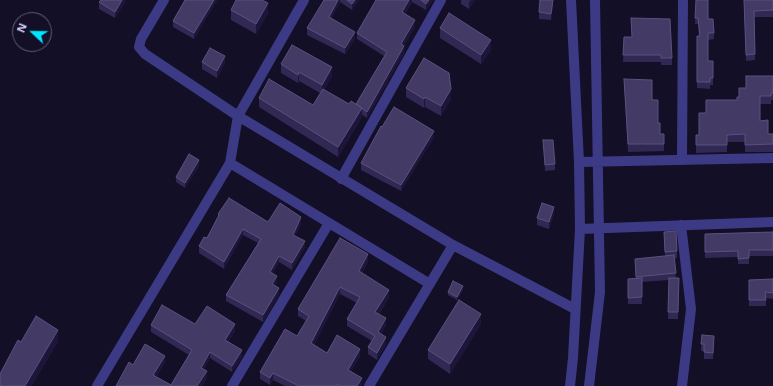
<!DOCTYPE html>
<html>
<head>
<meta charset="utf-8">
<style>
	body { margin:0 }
	#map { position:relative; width:773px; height:386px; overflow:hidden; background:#130f26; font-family:"Noto Sans",sans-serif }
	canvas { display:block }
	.north { position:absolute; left:12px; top:12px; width:40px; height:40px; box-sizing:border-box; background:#130f26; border:1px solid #625e7d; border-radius:50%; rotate:292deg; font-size:11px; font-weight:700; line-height:16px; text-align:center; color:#d9d4ff }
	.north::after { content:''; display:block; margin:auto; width:14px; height:18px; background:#00e5ff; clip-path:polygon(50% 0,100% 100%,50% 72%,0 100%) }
</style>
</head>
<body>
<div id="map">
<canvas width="773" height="386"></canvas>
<div class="north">N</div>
</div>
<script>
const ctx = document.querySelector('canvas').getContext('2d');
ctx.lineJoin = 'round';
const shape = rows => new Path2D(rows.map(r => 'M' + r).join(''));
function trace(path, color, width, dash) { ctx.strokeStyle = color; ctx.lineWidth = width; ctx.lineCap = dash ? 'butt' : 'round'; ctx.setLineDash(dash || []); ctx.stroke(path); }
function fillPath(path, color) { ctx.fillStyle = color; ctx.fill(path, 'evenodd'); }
trace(shape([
	[164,0,141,39,139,47,145,54,238,116,453,245,575,309],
	[682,160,683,0],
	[579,162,773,158],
	[230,163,430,284],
	[341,179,441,0],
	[681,225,691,309,682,386],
	[580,229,773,222],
	[97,386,230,163,238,116,304,0],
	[232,386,329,223],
	[369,386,453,245],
	[570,386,573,358,580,229,579,162,571,0],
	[589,386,600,292,595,0]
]), '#3d3a85', 10);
fillPath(shape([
	[125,0,125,2,115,18,99,9,99,2],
	[185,0,217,0,194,39,173,27,173,21],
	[324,0,359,0,352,10,340,2,331,19,355,39,345,54,307,35,307,28],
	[376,0,433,0,426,10,412,2,405,14,415,27,404,46,404,53,367,118,362,115,362,117,338,157,259,107,259,98,313,105,320,93,299,81,298,83,281,73,281,64,332,76,324,90,349,104,356,104,384,56,357,39,357,33],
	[461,0,475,0,469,9,461,4],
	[696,0,708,19,714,33,714,39,708,40,708,61,713,61,713,85,710,85,710,89,697,88,697,36,699,36,698,24,695,24],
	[744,0,773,0,773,17,754,17,755,60,746,61],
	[553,5,551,20,539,19,539,12],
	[231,10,268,13,256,34,231,20],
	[440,28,491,50,481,64,440,38],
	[624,37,672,58,672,65,661,65,661,62,623,62],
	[202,62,225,63,217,78,202,69],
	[773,76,773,100,771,100,771,104,760,104,760,121,768,134,773,134,773,152,745,152,745,142,727,142,727,152,696,153,696,135,699,135,706,113,737,100,746,88],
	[624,79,652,100,658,123,660,134,664,134,664,151,628,152],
	[406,88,451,99,441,116,425,107,424,108,406,97],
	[382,127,434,137,401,191,361,170,361,163],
	[543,140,555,164,555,170,545,171],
	[199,166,185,188,176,182,176,177],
	[218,214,268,222,301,224,295,236,305,247,292,270,279,262,273,273,277,282,275,285,279,294,263,322,226,301,226,295,258,243,243,235,224,269,199,253,199,246,207,238,218,217],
	[554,214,549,229,537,225,537,218],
	[664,232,677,251,677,258,674,258,676,278,679,278,678,319,668,319,669,280,642,282,642,304,628,304,628,279,636,278,635,259,665,256],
	[773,232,773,256,749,256,749,264,738,264,738,257,705,258,705,234],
	[368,262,362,273,389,297,379,314,386,325,381,334,386,344,377,360,368,354,368,347,372,341,347,326,347,319,357,303,340,294,314,345,327,353,360,356,351,371,362,385,361,386,285,386,273,380,270,385,260,379,260,372,297,336,306,321,298,316,298,309],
	[773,279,773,299,766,298,766,306,749,306,749,280],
	[463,290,457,300,448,295,448,292],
	[195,324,235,331,228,342,242,357,232,372,210,358,204,369,207,378,202,386,116,386,133,365,165,362,156,377,171,385,189,355,151,332,151,325],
	[481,324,450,374,428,359,428,350],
	[714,343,713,359,704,359,704,351,701,351,701,344]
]), '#312854');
fillPath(shape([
	[122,0,125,0,125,2,115,18,115,12],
	[214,0,217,0,194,39,194,33],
	[338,0,340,0,340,2,329,24,329,17],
	[355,0,359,0,352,10,352,4],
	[409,0,412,0,412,2,402,19,402,12],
	[429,0,433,0,426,10,426,4],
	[471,0,475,0,469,9,469,2],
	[553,0,553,5,551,20,551,14],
	[268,3,268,13,256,34,256,24],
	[415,20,415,27,401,51,401,44],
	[355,32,355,39,345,54,345,48],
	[491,40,491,50,481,64,481,55],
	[404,46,404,53,367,118,367,112],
	[225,56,225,63,217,78,217,71],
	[332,67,332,76,322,94,322,85],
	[299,72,299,81,298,83,298,75],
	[451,89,451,99,441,116,441,106],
	[425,97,425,107,424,108,424,99],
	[362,108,362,117,338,157,338,147],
	[434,131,434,137,401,191,401,185],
	[199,160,199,166,185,188,185,183],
	[554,207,554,214,549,229,549,222],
	[301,217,301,224,293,241,293,235],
	[243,229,243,235,224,269,224,262],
	[305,241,305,247,292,270,292,263],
	[368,254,368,262,359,278,359,271],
	[279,256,279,262,270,278,270,272],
	[277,276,277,282,272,290,272,284],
	[463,286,463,290,457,300,457,297],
	[340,287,340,294,311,351,311,343],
	[279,288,279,294,263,322,263,315],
	[389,290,389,297,375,319,375,312],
	[481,314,481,324,450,374,450,364],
	[386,318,386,325,378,339,378,332],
	[235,324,235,331,225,347,225,340],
	[58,330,58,342,32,386,25,386],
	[386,337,386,344,377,360,377,353],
	[360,349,360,356,348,377,348,370],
	[242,350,242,357,232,372,232,366],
	[210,352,210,358,201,374,201,368],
	[165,356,165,362,153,382,153,375],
	[207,371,207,378,202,386,197,386],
	[273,373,273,380,270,385,270,378],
	[362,378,362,385,361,386,357,386]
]), '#1d163a');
const building = shape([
	[101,0,122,0,115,12,99,2,101,0],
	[185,0,214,0,194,33,173,21,185,0],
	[236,0,262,0,268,3,256,24,231,10,236,0],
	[324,0,338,0,329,17,355,32,345,48,307,28,324,0],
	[347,0,355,0,352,4,347,0],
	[376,0,409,0,402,12,415,20,401,44,404,46,367,112,356,104,387,52,357,33,376,0],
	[421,0,429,0,426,4,421,0],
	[540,0,553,0,551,14,539,12,540,0],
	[696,0,708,0,708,19,713,19,714,33,708,33,708,61,713,61,713,78,710,78,710,82,697,82,697,36,700,36,698,18,695,18,696,0],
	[744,0,773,0,773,10,754,11,755,54,746,55,744,0],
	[449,13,491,40,481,55,440,28,449,13],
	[631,18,670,19,672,58,661,58,661,55,623,55,624,37,632,37,631,18],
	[292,45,332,67,322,85,299,72,298,75,281,64,292,45],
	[210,48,225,56,217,71,202,62,210,48],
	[424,58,449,73,451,89,441,106,425,97,424,99,406,88,424,58],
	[746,76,773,76,773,93,771,93,771,96,760,96,760,121,768,120,768,134,773,134,773,144,745,145,745,134,727,135,727,145,696,145,696,135,699,135,699,113,706,113,706,100,737,100,737,97,739,97,739,88,746,88,746,76],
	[269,79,313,105,323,89,349,104,351,101,362,108,338,147,259,98,269,79],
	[624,79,652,80,652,100,658,100,658,123,660,123,660,134,664,134,664,144,628,144,624,79],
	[394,107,434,131,401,185,361,163,381,126,382,127,394,107],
	[543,140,553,140,555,164,545,165,543,140],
	[189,154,199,160,185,183,176,177,189,154],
	[229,198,268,222,280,203,301,217,293,235,305,241,292,263,279,256,270,272,277,276,272,284,279,288,263,315,226,295,261,239,243,229,224,262,199,246,204,237,207,238,219,215,218,214,229,198],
	[542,203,554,207,549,222,537,218,542,203],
	[676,231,677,251,665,252,664,232,676,231],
	[773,232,773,250,749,250,749,258,738,259,738,251,705,252,705,234,773,232],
	[340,238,368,254,359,271,389,290,375,312,386,318,378,332,386,337,377,353,368,347,375,336,347,319,360,297,340,287,311,343,327,353,337,335,360,349,348,370,362,378,357,386,340,386,338,384,337,386,299,386,273,373,270,378,260,372,285,329,297,336,309,316,298,309,340,238],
	[674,255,676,273,636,277,635,259,674,255],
	[642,278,642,297,628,298,628,279,642,278],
	[669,278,679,278,678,312,668,312,669,278],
	[773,279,773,293,765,292,766,300,749,300,749,280,773,279],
	[453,281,463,286,457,297,448,292,453,281],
	[459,300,481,314,450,364,428,350,459,300],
	[162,305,195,324,207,306,235,324,225,340,242,350,232,366,210,352,201,368,207,371,197,386,116,386,129,362,133,365,145,344,165,356,153,375,171,385,192,350,151,325,162,305],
	[36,316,58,330,25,386,0,386,0,374,18,340,21,342,36,316],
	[702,335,714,336,713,353,704,352,704,344,701,344,702,335]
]);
fillPath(building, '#433a66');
trace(building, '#5a527e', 1);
</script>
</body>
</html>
